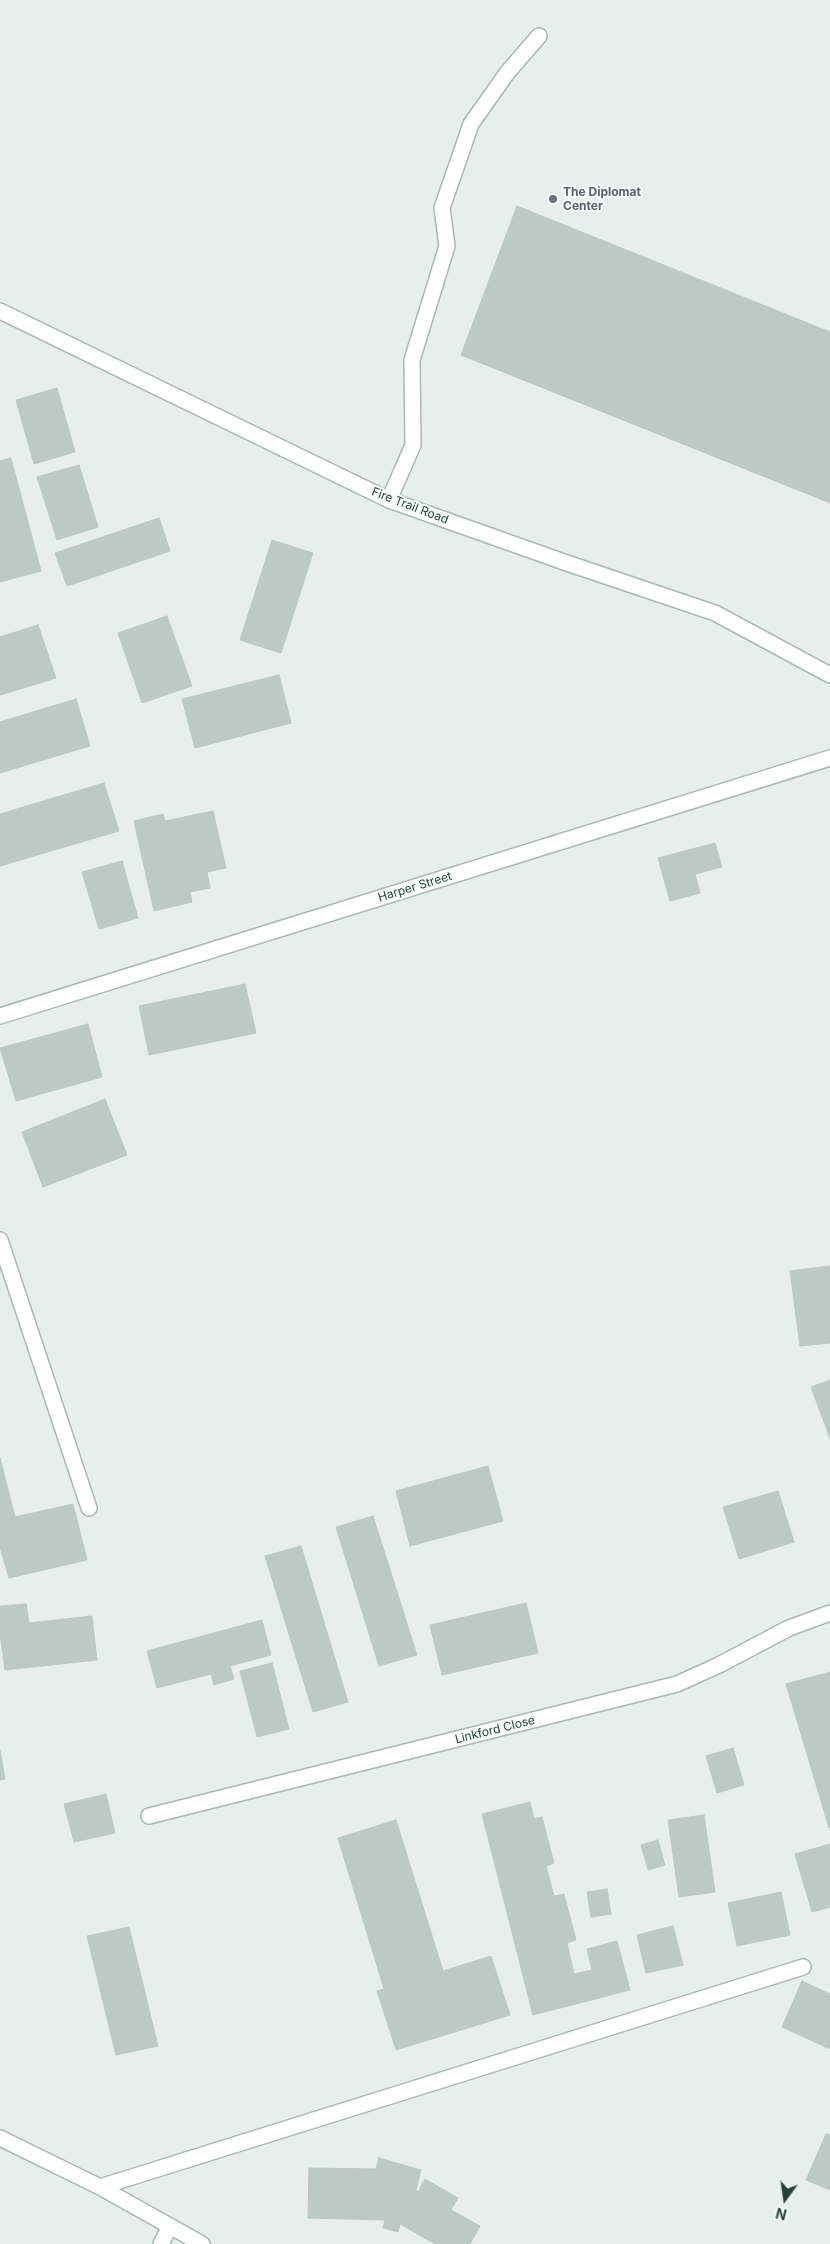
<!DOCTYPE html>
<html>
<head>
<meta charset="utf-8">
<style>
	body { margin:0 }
	#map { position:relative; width:830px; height:2244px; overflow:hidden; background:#e6efeb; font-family:Inter,sans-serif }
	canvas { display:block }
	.north { position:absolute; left:760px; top:2174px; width:50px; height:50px; -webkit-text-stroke:4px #f7fbf9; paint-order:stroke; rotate:194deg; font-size:14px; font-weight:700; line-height:20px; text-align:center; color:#24423a }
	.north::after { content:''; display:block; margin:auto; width:18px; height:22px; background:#24423a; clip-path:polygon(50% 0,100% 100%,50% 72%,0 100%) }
</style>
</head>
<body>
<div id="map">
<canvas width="830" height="2244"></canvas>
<div class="north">N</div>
</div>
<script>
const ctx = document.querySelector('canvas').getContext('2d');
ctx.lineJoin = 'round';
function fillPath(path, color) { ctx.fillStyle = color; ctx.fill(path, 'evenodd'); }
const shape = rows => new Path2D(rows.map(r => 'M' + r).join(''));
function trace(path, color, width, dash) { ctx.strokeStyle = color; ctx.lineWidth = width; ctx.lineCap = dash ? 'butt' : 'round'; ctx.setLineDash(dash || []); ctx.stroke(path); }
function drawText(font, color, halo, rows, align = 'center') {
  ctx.font = font + ' Inter,sans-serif'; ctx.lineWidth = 4; ctx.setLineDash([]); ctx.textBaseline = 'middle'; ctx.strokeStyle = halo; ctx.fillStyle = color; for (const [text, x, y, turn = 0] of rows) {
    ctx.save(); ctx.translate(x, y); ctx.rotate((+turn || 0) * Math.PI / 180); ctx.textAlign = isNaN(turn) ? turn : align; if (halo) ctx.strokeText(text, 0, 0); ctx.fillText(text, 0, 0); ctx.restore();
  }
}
const building = shape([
	[517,206,830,332,830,503,461,355,517,206],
	[57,388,75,452,34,464,16,400,57,388],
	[11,458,41,571,0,582,0,461,11,458],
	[79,465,98,527,57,540,37,477,79,465],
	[159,518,170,551,67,586,55,553,159,518],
	[272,540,313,553,281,653,240,640,272,540],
	[167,616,192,686,142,703,118,633,167,616],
	[38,625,56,678,0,695,0,637,38,625],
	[279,675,291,723,195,748,182,699,279,675],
	[76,699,90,746,0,773,0,722,76,699],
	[104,783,119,831,0,866,0,814,104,783],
	[213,811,226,868,207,872,210,888,190,892,192,902,154,911,134,821,163,814,165,821,213,811],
	[715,843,722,867,695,874,700,893,670,901,658,858,715,843],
	[122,861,138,918,99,929,82,872,122,861],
	[245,984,256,1033,149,1055,139,1006,245,984],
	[88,1024,102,1077,16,1101,0,1048,88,1024],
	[105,1099,127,1155,43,1187,22,1132,105,1099],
	[830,1266,830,1343,800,1346,790,1271,830,1266],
	[830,1380,830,1438,811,1387,830,1380],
	[0,1458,15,1517,73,1504,87,1560,9,1578,0,1547,0,1458],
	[488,1466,503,1521,410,1546,396,1491,488,1466],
	[778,1491,794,1542,739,1559,723,1507,778,1491],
	[373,1516,417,1655,379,1666,336,1527,373,1516],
	[301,1546,348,1702,313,1712,265,1556,301,1546],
	[526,1603,538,1653,442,1675,430,1625,526,1603],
	[26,1604,29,1623,92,1616,97,1660,5,1670,0,1633,0,1606,26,1604],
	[262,1620,271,1655,230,1666,234,1679,214,1685,211,1674,157,1688,147,1651,262,1620],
	[272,1663,289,1729,257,1737,240,1671,272,1663],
	[830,1672,830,1831,786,1684,830,1672],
	[733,1748,744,1785,717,1793,706,1756,733,1748],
	[0,1751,5,1779,0,1780,0,1751],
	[106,1794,115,1833,74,1842,64,1804,106,1794],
	[530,1802,534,1819,542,1817,554,1863,546,1866,554,1896,564,1894,576,1940,567,1943,574,1974,592,1970,587,1949,617,1941,630,1990,533,2015,482,1814,530,1802],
	[704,1815,715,1892,679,1897,668,1820,704,1815],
	[396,1820,443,1971,491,1956,510,2015,396,2050,377,1991,384,1989,338,1838,396,1820],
	[658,1840,665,1865,648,1870,641,1845,658,1840],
	[830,1844,830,1907,812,1912,795,1854,830,1844],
	[607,1889,611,1914,591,1917,587,1892,607,1889],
	[781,1892,790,1935,737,1946,728,1903,781,1892],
	[673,1926,683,1965,646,1973,637,1935,673,1926],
	[129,1927,158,2046,116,2055,87,1936,129,1927],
	[802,1981,830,1994,830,2049,782,2027,802,1981],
	[826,2134,830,2135,830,2190,806,2180,826,2134],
	[379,2158,421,2170,416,2190,418,2192,425,2179,458,2198,451,2210,480,2226,470,2244,435,2244,400,2224,398,2232,383,2228,385,2220,308,2218,309,2168,376,2169,379,2158]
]);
fillPath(building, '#bbcac4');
trace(building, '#b8c9c2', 1);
const service = shape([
	[389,500,413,445,412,360,447,246,442,208,471,124,507,73,539,36]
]);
const minor = shape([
	[0,1016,830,758],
	[0,1240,89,1508],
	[149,1816,677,1684,719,1665,789,1628,830,1613],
	[0,2138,100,2187,202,2244],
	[100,2187,803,1967],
	[161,2244,170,2226]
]);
const tertiary = shape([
	[0,311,389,500,564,562,715,613,830,675]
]);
trace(service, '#a8b8b2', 18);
trace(minor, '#a8b8b2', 18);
trace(tertiary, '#a8b8b2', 18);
trace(service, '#fff', 15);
trace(minor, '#fff', 15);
trace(tertiary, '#fff', 15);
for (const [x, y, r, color] of [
	[553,199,5,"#6b7280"]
]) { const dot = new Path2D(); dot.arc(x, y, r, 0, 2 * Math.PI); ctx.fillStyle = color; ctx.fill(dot); trace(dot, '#f7fbf9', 2); }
drawText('bold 12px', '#5b616d', '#f7fbf9', [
	["The Diplomat",563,192],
	["Center",563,206]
], 'left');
drawText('12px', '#24423a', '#f7fbf9', [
	["Fire Trail Road",410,506,21],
	["Harper Street",415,887,-17],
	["Linkford Close",495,1730,-14]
]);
</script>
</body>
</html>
